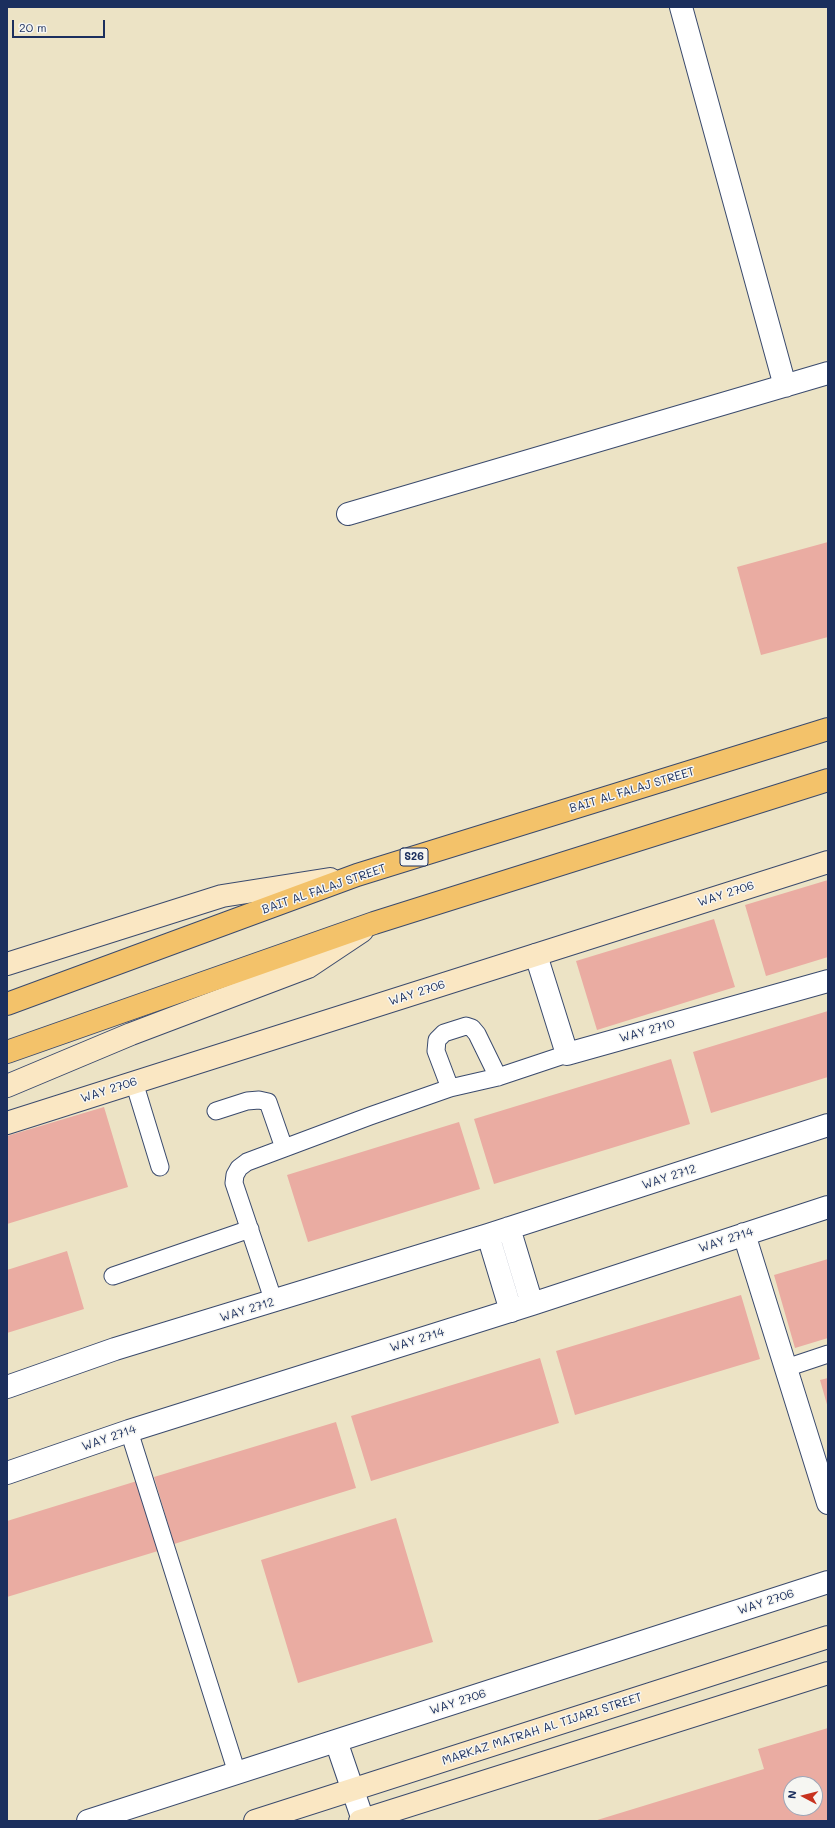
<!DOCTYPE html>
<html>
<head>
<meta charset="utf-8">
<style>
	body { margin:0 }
	#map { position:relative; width:835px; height:1828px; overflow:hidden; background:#ece3c5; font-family:Mali,sans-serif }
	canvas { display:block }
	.frame { position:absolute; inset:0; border:8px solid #1b2f5e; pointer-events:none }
	.north { position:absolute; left:783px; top:1776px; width:40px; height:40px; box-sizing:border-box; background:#f6f6f2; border:1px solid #9ea6b7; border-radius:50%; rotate:277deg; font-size:11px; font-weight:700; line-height:16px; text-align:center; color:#1b2f5e }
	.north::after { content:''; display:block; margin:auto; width:14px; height:18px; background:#c8321e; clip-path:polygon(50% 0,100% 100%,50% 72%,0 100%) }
	.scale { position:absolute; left:12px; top:20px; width:93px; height:18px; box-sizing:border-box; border:2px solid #1b2f5e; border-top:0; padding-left:5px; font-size:12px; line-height:14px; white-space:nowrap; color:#1b2f5e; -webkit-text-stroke:3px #f6f6f2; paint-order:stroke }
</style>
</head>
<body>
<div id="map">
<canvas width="835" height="1828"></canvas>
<div class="frame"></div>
<div class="north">N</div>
<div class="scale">20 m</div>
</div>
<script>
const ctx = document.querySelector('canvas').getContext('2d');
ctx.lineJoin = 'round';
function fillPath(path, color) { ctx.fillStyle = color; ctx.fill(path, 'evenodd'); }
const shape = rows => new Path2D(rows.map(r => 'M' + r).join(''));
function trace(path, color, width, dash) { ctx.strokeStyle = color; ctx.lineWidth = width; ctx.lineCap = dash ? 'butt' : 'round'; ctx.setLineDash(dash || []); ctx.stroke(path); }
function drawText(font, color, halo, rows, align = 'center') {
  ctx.font = font + ' Mali,sans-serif'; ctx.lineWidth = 3; ctx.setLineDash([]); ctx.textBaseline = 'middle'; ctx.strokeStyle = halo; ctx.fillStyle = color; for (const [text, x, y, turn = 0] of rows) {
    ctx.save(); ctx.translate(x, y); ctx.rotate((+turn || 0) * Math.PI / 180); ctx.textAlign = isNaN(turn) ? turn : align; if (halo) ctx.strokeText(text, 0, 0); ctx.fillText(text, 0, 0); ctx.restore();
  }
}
fillPath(shape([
	[828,542,828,637,761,655,737,567],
	[828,880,828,957,766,976,745,905],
	[714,919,735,987,597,1030,576,961],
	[828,1011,828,1077,711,1113,693,1052],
	[671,1059,690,1124,494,1184,474,1119],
	[104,1107,128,1187,7,1224,7,1136],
	[459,1122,480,1189,308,1242,287,1175],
	[67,1251,84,1309,7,1333,7,1270],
	[828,1259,828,1338,795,1348,774,1275],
	[741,1295,760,1359,575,1415,556,1351],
	[540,1358,559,1423,371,1481,351,1416],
	[828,1378,828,1408,820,1380],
	[336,1422,356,1488,174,1544,154,1477],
	[137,1481,158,1551,7,1597,7,1521],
	[396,1518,433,1642,298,1683,261,1560],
	[828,1728,828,1821,594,1821,764,1769,758,1749],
	[791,1784,815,1784,815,1808,791,1808]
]), '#eaaca2');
const lane = shape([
	[134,1082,160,1167],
	[450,1088,436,1051,437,1040,444,1033,466,1026,472,1028,477,1034,498,1077],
	[216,1111,247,1101,259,1100,268,1102,284,1148],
	[113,1276,250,1229],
	[274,1302,234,1183,235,1175,239,1168,247,1162,370,1116,450,1088,498,1077,567,1054],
	[786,1368,828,1354],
	[129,1431,237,1773]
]);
const street = shape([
	[681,7,785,386],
	[348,514,828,373],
	[536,955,567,1054,828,981],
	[509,1228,532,1304],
	[744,1234,828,1503],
	[488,1235,511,1311],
	[7,1387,115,1349,488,1235,828,1125],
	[7,1473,129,1431,532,1304,828,1207],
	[336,1741,363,1820],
	[88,1821,828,1582]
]);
const secondary = shape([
	[7,964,222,896,330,879],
	[7,1086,131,1034,308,967,362,931],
	[7,1123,828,862],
	[255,1821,828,1637],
	[360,1821,828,1673]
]);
const primary = shape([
	[7,1004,357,875,828,729],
	[7,1052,374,923,828,780]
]);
trace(lane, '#3a4a6d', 19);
trace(street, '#3a4a6d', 24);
trace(secondary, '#3a4a6d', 24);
trace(primary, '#3a4a6d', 24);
trace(lane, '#fff', 17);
trace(street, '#fff', 22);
trace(secondary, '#fae7c3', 22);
trace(primary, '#f3c26a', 22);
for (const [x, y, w] of [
	[414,857,28]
]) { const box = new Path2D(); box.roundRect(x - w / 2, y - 9, w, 18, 3); ctx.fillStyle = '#f6f6f2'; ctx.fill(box); trace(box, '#1b2f5e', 1); }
drawText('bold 11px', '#1b2f5e', null, [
	["S26",414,857]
]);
drawText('12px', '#1b2f5e', '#f6f6f2', [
	["BAIT AL FALAJ STREET",632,790,-17],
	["BAIT AL FALAJ STREET",324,889,-19],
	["WAY 2706",726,894,-18],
	["WAY 2706",417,993,-18],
	["WAY 2710",647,1031,-16],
	["WAY 2706",109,1090,-18],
	["WAY 2712",669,1177,-18],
	["WAY 2714",726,1240,-18],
	["WAY 2712",247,1310,-17],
	["WAY 2714",417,1340,-17],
	["WAY 2714",109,1438,-19],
	["WAY 2706",766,1602,-18],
	["WAY 2706",458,1702,-18],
	["MARKAZ MATRAH AL TIJARI STREET",542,1729,-18]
]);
</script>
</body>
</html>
